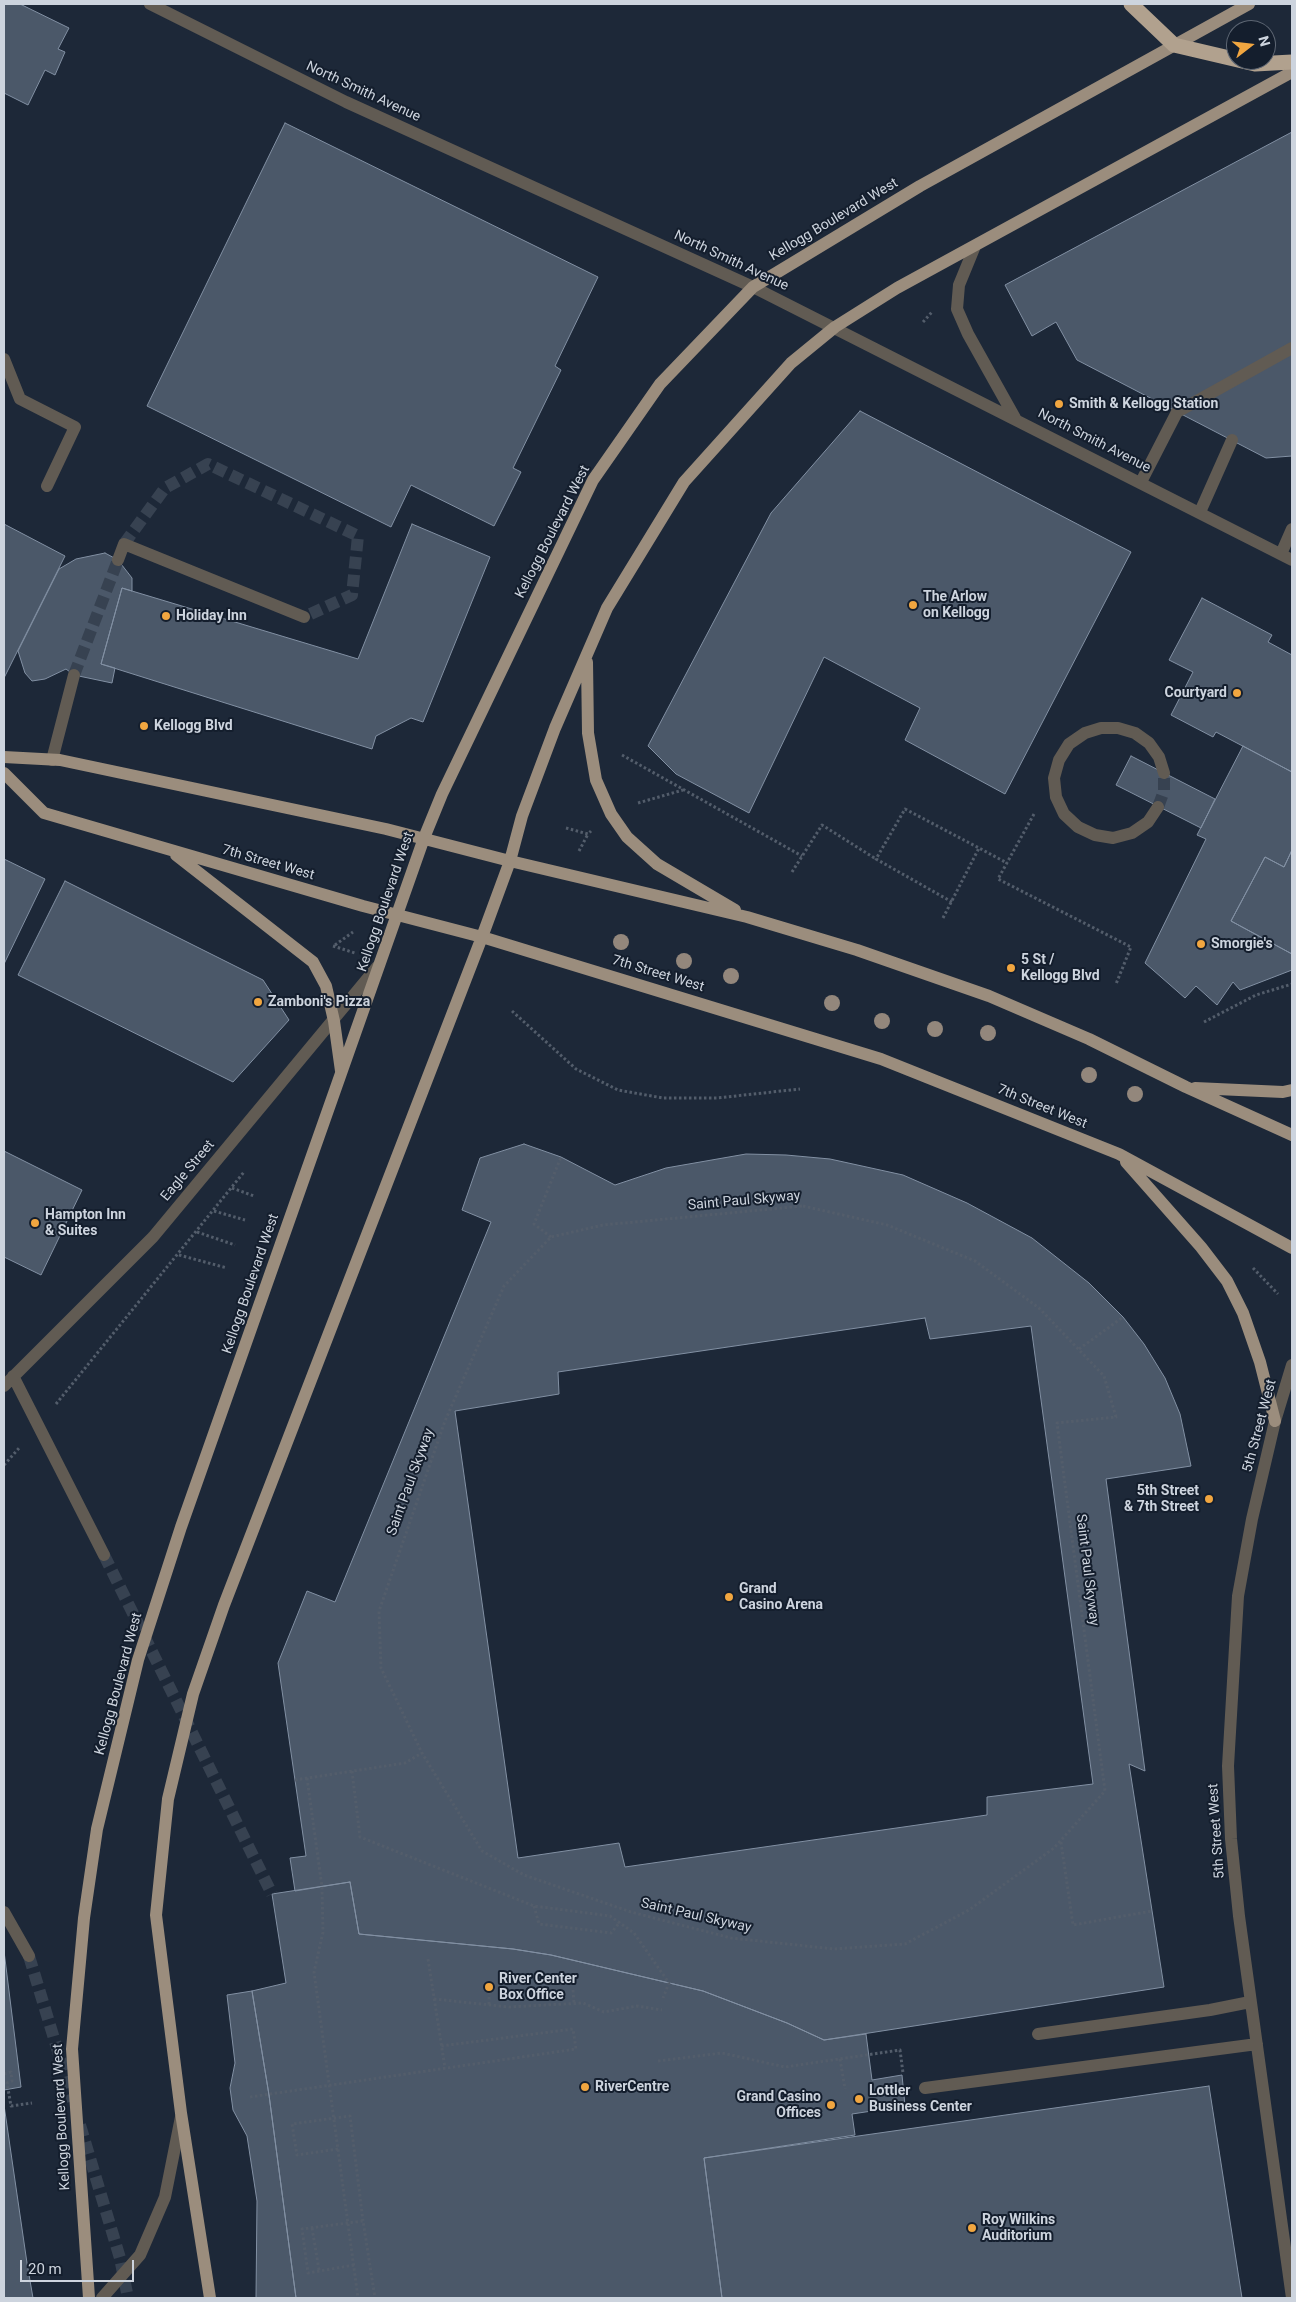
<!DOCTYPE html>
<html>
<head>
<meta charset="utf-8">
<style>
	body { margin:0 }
	#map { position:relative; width:1296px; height:2302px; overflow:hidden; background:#1d2838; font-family:Roboto,sans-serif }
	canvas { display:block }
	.frame { position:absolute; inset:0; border:5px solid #cdd4de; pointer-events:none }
	.north { position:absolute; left:1226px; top:20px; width:50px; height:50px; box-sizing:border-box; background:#141e2d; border:1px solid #5e6774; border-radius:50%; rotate:74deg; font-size:14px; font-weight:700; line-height:20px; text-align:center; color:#cdd4de }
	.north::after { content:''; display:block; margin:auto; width:18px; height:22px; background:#f1a640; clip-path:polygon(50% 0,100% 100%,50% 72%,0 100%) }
	.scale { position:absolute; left:20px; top:2260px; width:114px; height:22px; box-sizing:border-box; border:2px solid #cdd4de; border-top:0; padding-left:6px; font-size:15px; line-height:18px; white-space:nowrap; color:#cdd4de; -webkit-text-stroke:4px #141e2d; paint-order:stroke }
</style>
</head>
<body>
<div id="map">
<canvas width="1296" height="2302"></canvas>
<div class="frame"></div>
<div class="north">N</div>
<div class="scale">20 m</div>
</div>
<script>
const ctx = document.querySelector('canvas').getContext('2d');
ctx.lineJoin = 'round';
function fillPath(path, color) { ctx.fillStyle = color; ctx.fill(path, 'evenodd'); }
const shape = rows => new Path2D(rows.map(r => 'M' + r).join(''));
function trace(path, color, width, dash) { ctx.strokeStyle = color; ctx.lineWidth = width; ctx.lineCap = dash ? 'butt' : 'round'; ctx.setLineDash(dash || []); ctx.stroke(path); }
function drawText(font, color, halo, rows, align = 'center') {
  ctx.font = font + ' Roboto,sans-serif'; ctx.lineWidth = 4; ctx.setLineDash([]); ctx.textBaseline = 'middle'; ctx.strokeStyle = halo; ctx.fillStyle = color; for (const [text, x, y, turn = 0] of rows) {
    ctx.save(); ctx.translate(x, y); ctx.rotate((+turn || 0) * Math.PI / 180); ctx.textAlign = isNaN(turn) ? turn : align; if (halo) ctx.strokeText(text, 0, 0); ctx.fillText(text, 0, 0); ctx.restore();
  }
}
const building = shape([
	[4,4,20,4,69,28,58,49,65,52,55,75,45,70,28,105,4,93,4,4],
	[285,123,598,277,555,366,561,370,513,468,521,472,494,526,411,485,391,527,147,406,285,123],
	[1292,132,1292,456,1266,458,1077,360,1056,322,1032,336,1005,285,1292,132],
	[860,411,1131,552,1005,794,905,740,920,708,824,657,749,813,676,774,648,746,771,513,860,411],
	[4,524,65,556,4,678,4,524],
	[412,524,490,557,423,722,411,718,376,736,372,749,101,664,122,588,358,659,412,524],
	[105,553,118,560,132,578,132,591,122,588,101,664,115,668,112,683,74,675,66,669,45,679,32,681,25,673,18,651,59,569,76,559,105,553],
	[1202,598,1272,635,1268,642,1292,655,1292,772,1216,732,1213,737,1171,715,1193,672,1169,660,1202,598],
	[1243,746,1292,772,1292,850,1284,867,1265,857,1231,921,1292,954,1292,970,1240,990,1233,982,1217,1005,1196,986,1185,998,1145,963,1206,839,1197,835,1243,746],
	[1131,756,1215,799,1201,828,1116,785,1131,756],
	[1292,850,1292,954,1231,921,1265,857,1284,867,1292,850],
	[4,859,45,879,4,964,4,859],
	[65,881,263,980,289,1020,233,1082,18,975,65,881],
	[524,1144,561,1157,615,1185,666,1168,746,1154,786,1155,830,1159,903,1175,967,1203,1032,1238,1089,1283,1123,1317,1144,1344,1165,1378,1180,1414,1191,1466,1106,1479,1145,1771,1129,1764,1164,1987,824,2040,787,2023,703,1991,551,1955,513,1949,359,1934,350,1882,295,1891,290,1858,306,1856,278,1663,307,1591,335,1602,491,1222,462,1210,480,1158,524,1144],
	[4,1151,82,1190,41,1275,4,1257,4,1151],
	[925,1318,930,1339,1031,1326,1093,1784,987,1797,987,1815,625,1867,619,1843,518,1858,455,1411,559,1394,558,1372,925,1318],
	[350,1882,359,1934,513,1949,551,1955,703,1991,787,2023,824,2040,866,2034,872,2080,902,2075,905,2106,852,2114,855,2135,704,2158,722,2298,296,2298,269,2095,252,1991,286,1983,272,1894,350,1882],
	[4,1951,21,2087,4,2090,4,1951],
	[252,1991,269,2095,296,2298,256,2298,257,2201,247,2136,233,2110,230,2088,235,2063,227,1995,252,1991],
	[1209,2086,1242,2298,722,2298,704,2158,1209,2086],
	[4,2105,27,2263,33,2298,4,2298,4,2105]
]);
fillPath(building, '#4b5869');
trace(building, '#8290a3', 1);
trace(shape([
	[124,544,165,488,208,464,358,536,352,595,304,617],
	[74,675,118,560],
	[1158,807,1164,791,1164,773],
	[104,1555,272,1894],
	[29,1956,73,2101],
	[80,2125,120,2258,128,2298]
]), '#374251', 12, [12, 6]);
trace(shape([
	[923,322,932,312],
	[622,755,802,856],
	[638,803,683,790],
	[1034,814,998,879,1131,947,1116,984],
	[566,828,588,834,591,831],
	[579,851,588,834],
	[792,872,822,825,876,859],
	[952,902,876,859,905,809,979,848],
	[943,918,979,848,1007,863],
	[335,945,353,932],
	[333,946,355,953],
	[512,1011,576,1069,618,1090,663,1098,717,1098,800,1089],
	[1204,1022,1256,995,1292,984],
	[232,1188,254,1196],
	[803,1206,887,1225,975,1261,1039,1308,1104,1376,1116,1417,1057,1423,1105,1791,1054,1848,969,1910,905,1944,834,1949,731,1938,631,1912,524,1875,482,1851,422,1753,381,1668,379,1611,445,1421,504,1286,551,1237,603,1225,803,1206],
	[214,1211,245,1220],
	[197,1232,235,1245],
	[551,1237,534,1224,561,1157],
	[179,1255,227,1268],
	[1253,1268,1278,1294],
	[1079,1349,1123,1317],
	[56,1404,244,1172],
	[4,1465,20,1447],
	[352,1771,360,1837,534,1906,610,1916,634,1933,669,1983,663,1998],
	[307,1778,322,1887,323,1932,314,1972,358,2298],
	[295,1780,405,1763,422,1753],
	[1061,1842,1073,1925,1152,1911],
	[534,1906,539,1924,611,1933,620,1922],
	[428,1959,445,2068],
	[489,1987,489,2005],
	[573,1990,574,2003],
	[434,1999,509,2007,583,2003,604,2012,637,2006,662,2010],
	[840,2059,845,2089],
	[658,2061,722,2053,785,2067,900,2050,903,2073],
	[4,2074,11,2072,12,2081,7,2083,11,2106,32,2103],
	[250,2097,576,2049,573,2029,441,2046],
	[338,2149,297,2155,292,2124,350,2116,363,2221],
	[312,2228,319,2270],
	[354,2265,308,2273,302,2229,363,2221,375,2298]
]), '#535d6b', 3, [2.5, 2.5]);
trace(shape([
	[150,4,346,102,753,287,1292,560],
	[975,246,959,285,957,309,968,334,1015,418],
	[4,359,20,399,75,427,47,486],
	[1141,482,1177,412,1292,348],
	[1200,512,1232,440],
	[1281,554,1292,529],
	[118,560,124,544,304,617],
	[52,760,74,675],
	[1158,807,1148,822,1132,833,1113,838,1095,835,1078,827,1064,814,1056,797,1054,778,1059,760,1069,744,1085,733,1101,728,1118,728,1135,733,1149,743,1159,757,1164,773],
	[1292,1365,1275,1421,1252,1519,1238,1596,1228,1766,1231,1839,1239,1916,1292,2298],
	[13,1376,104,1555],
	[4,1386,153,1237,377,967],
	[4,1912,29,1956],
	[1038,2034,1210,2010,1250,2002],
	[925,2088,1257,2044],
	[102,2298,140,2255,165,2197,181,2117]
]), '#615b53', 12);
trace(shape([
	[587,662,588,733,596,780,611,814,627,837,657,864,735,910],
	[4,757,60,760,386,829,510,861,747,917,857,950,989,996,1089,1039,1186,1087,1292,1135],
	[4,773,44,813,363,906,482,937,881,1059,1119,1154,1292,1248],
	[176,855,313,962,326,986,334,1021,341,1071],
	[1195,1088,1283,1092,1292,1090],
	[1126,1162,1201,1247,1227,1281,1243,1313,1260,1362,1275,1421],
	[89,2298,72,2049,84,1918,97,1829,138,1660,181,1527,424,838,442,794,593,480,660,384,753,287,920,186,1249,4],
	[210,2298,181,2113,156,1915,168,1799,193,1694,224,1605,482,937,510,861,522,816,555,728,607,608,684,482,791,363,835,327,897,288,1292,72]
]), '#9b8d7d', 12);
trace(shape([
	[1131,4,1174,45,1255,64,1292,62]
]), '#b1a18e', 15);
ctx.fillStyle = '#93877c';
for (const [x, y] of [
	[621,942],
	[684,961],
	[731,976],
	[832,1003],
	[882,1021],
	[935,1029],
	[988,1033],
	[1089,1075],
	[1135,1094]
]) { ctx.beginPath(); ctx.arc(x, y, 8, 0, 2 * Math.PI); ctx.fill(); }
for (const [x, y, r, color] of [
	[1059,404,5,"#f1a640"],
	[913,605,5,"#f1a640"],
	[166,616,5,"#f1a640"],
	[1237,693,5,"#f1a640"],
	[144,726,5,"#f1a640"],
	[1201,944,5,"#f1a640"],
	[1011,968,5,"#f1a640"],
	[258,1002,5,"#f1a640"],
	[35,1223,5,"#f1a640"],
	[1209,1499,5,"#f1a640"],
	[729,1597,5,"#f1a640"],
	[489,1987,5,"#f1a640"],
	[585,2087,5,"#f1a640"],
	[859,2099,5,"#f1a640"],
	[831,2105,5,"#f1a640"],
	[972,2228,5,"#f1a640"]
]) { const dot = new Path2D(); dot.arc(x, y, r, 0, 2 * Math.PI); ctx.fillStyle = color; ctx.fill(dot); trace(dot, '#141e2d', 2); }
drawText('14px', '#cdd4de', '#141e2d', [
	["North Smith Avenue",363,92,25],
	["Kellogg Boulevard West",834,220,-31],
	["North Smith Avenue",731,261,25],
	["North Smith Avenue",1094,441,27],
	["Kellogg Boulevard West",553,532,-63],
	["7th Street West",268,863,16],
	["Kellogg Boulevard West",386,902,-71],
	["7th Street West",658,974,17],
	["7th Street West",1042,1107,22],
	["Eagle Street",188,1171,-50],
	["Saint Paul Skyway",744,1201,-5],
	["Kellogg Boulevard West",251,1284,-71],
	["5th Street West",1260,1426,-75],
	["Saint Paul Skyway",411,1482,-70],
	["Saint Paul Skyway",1087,1570,83],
	["Kellogg Boulevard West",119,1684,-75],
	["5th Street West",1217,1831,-94],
	["Saint Paul Skyway",696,1916,13],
	["Kellogg Boulevard West",62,2117,-93]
]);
drawText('bold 14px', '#cdd4de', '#141e2d', [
	["Smith & Kellogg Station",1069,404],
	["The Arlow",923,597],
	["on Kellogg",923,613],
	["Holiday Inn",176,616],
	["Courtyard",1227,693,"right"],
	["Kellogg Blvd",154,726],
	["Smorgie's",1211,944],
	["5 St /",1021,960],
	["Kellogg Blvd",1021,976],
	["Zamboni's Pizza",268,1002],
	["Hampton Inn",45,1215],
	["& Suites",45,1231],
	["5th Street",1199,1491,"right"],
	["& 7th Street",1199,1507,"right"],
	["Grand",739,1589],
	["Casino Arena",739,1605],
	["River Center",499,1979],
	["Box Office",499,1995],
	["RiverCentre",595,2087],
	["Lottler",869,2091],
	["Business Center",869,2107],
	["Grand Casino",821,2097,"right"],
	["Offices",821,2113,"right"],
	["Roy Wilkins",982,2220],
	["Auditorium",982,2236]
], 'left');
</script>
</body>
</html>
